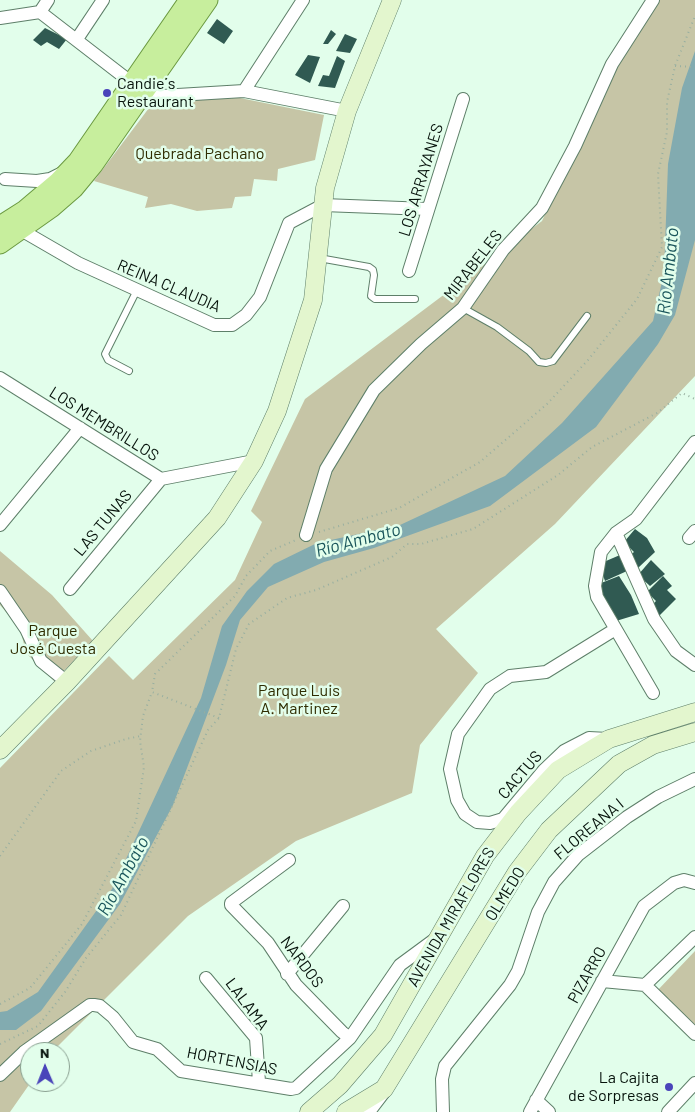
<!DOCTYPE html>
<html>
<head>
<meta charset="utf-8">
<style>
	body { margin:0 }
	#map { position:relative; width:695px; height:1112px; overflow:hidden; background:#e2feeb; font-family:Barlow,sans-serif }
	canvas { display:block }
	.north { position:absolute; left:20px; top:1042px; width:50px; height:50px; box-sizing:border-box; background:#e2feeb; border:1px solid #8aa091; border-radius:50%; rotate:359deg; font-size:14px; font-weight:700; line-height:20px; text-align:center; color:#06120b }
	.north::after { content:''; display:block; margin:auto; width:18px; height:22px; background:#4a44ba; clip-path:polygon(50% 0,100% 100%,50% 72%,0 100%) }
</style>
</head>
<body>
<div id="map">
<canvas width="695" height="1112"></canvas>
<div class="north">N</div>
</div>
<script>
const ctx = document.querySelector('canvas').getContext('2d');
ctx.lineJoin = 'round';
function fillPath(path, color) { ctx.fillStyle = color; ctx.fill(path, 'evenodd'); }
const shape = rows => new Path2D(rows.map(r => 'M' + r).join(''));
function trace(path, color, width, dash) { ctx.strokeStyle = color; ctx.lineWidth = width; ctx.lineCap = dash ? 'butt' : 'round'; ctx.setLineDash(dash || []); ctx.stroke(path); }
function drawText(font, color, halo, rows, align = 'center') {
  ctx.font = font + ' Barlow,sans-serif'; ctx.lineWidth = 5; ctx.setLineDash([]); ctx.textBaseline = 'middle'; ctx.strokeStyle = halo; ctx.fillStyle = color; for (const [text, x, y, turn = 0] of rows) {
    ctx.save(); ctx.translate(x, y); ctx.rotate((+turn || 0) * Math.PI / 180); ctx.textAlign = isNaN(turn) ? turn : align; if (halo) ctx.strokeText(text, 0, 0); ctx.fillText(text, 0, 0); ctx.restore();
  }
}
fillPath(shape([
	[655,0,695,0,695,376,555,524,436,629,478,673,420,745,412,793,296,841,188,916,52,1052,30,1052,31,1082,10,1112,0,1112,0,768,109,656,133,680,235,580,262,522,251,511,305,399,542,221,621,52],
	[240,98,324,115,315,160,278,169,277,181,254,179,251,196,235,197,232,208,197,211,171,204,145,208,148,197,94,181,155,100],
	[0,551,52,595,93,641,54,681,26,653,20,628,0,605],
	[695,951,695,1028,656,992]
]), '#c6c5a6');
fillPath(shape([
	[695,51,695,240,675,315,658,344,596,427,490,506,374,548,324,562,268,587,240,620,226,665,173,805,120,904,41,1011,16,1030,0,1030,0,1012,7,1011,38,992,112,889,201,698,222,626,247,591,274,564,317,543,400,525,505,476,562,423,653,321,664,273,668,164,682,88]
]), '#82abb0');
fillPath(shape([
	[217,19,233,31,224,44,207,33],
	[45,28,67,39,59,49,47,42,41,46,33,40],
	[331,30,336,34,328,44,323,44],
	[345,34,357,39,350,53,336,51],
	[308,55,320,57,310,83,295,75],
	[337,56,345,61,335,88,318,86,323,75,329,76],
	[635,529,647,538,655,552,638,568,630,555,634,552,624,542],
	[620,555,627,571,605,581,599,564],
	[651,560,665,574,650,586,638,575],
	[619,576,631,595,639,614,616,621,596,585],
	[663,576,672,586,667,590,676,599,657,618,650,607,656,601,647,592]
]), '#305a52');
const service = shape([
	[319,258,369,267,373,270,374,275,371,296,375,299,415,299],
	[463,308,497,327,529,351,539,362,546,363,553,361,587,316],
	[129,371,108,360,105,354,137,290]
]);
const minor = shape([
	[40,12,48,0],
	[0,18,40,12,132,83,142,94,161,96,244,91,347,111],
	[77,39,103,0],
	[244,91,303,0],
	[5,179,37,181,50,179,62,173],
	[21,230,78,263,214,325,232,325,246,315,260,297,289,223,323,205,428,209],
	[409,271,463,99],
	[0,378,161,479,254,461],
	[0,525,80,428],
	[616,533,654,619,676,651,695,665],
	[306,535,326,469,374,390,421,344,463,308,503,250,542,208,575,146,612,64,653,0],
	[689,538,695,531],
	[70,589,161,479],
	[0,591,26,629,41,661,67,682],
	[653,693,597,597,595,586,601,552,616,533,636,519,695,442],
	[608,739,589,738,564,751,544,770,503,819,490,823,477,822,465,814,457,800,450,769,458,734,490,689,510,676,546,672,614,630],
	[289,860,231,903,231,905,268,943,296,985,342,1032,350,1038],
	[287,974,343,906],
	[206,978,256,1038,259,1082],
	[602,981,645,985,695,1034],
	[645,985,695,937],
	[0,1075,24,1052,90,1005,94,1005,100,1006,113,1017,133,1042,157,1049,181,1071,291,1089,296,1088,350,1038,400,965,438,937],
	[536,1100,549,1112],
	[443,1112,442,1079,445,1066,510,985,518,971,538,912,554,882,578,855,627,817,658,797,695,779],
	[530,1112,644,906,674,883,684,880,695,883],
	[668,1112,695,1083]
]);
const tertiary = shape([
	[367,1112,383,1091]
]);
const secondary = shape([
	[0,750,67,682,217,518,254,461,277,411,313,300,325,188,347,111,392,0],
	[309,1112,340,1085,383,1035,485,856,518,813,558,770,609,739,695,712],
	[346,1112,384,1089,517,872,549,830,619,764,653,745,695,732]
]);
const primary = shape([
	[0,226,25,210,58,182,78,161,189,0],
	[0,244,51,208,74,188,93,165,208,0]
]);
trace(service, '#5e7f69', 8);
trace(minor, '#5e7f69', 14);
trace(tertiary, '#5e7f69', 17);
trace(secondary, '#5e7f69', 19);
trace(primary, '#6b9940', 21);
trace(shape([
	[675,66,695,67],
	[319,532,399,508,480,462,547,404,588,360,637,299,662,247,658,174,667,132,667,102,675,66,695,16],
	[219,718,152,692,155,674,235,596,246,576,270,551,296,540],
	[0,856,61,771,91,751,126,739,141,736],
	[0,1004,30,988,82,924,136,821,144,767,140,741,143,716,152,692],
	[0,1044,38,1026,65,992,86,958,121,915,208,730,219,718,236,649,249,624,287,598,316,590,392,557,407,544,421,544,473,529,558,475,592,447,657,413,682,393,695,399]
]), '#98afa0', 2, [1, 4]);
trace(service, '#fff', 6);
trace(minor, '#fff', 12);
trace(tertiary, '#fff', 15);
trace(secondary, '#e3f6ce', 18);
trace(primary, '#c7ee9d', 19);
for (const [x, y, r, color] of [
	[107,93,5,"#4a44ba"],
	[669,1087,5,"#4a44ba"]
]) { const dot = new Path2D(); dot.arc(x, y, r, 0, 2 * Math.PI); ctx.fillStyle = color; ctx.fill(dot); trace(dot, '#e2feeb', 2); }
drawText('16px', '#06120b', '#e2feeb', [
	["Candie´s",117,84],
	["Restaurant",117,102],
	["La Cajita",659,1078,"right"],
	["de Sorpresas",659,1096,"right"]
], 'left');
drawText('16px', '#2f2c01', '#e2feeb', [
	["Quebrada Pachano",200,154],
	["Parque",53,631],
	["José Cuesta",53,649],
	["Parque Luis",299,691],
	["A. Martinez",299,709]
]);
drawText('16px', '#06120b', '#e2feeb', [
	["LOS ARRAYANES",421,180,-73],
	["MIRABELES",473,265,-52],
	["REINA CLAUDIA",169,286,23],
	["LOS MEMBRILLOS",104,424,32],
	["LAS TUNAS",103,523,-50],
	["CACTUS",520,775,-49],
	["FLOREANA I",589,829,-40],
	["OLMEDO",505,894,-58],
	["AVENIDA MIRAFLORES",451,917,-60],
	["NARDOS",302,962,53],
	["PIZARRO",587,975,-61],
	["LALAMA",247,1004,53],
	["HORTENSIAS",232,1061,11]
]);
drawText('italic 18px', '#1a555b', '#e2feeb', [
	["Río Ambato",668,271,-84],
	["Río Ambato",358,540,-15],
	["Río Ambato",123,876,-61]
]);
</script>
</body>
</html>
